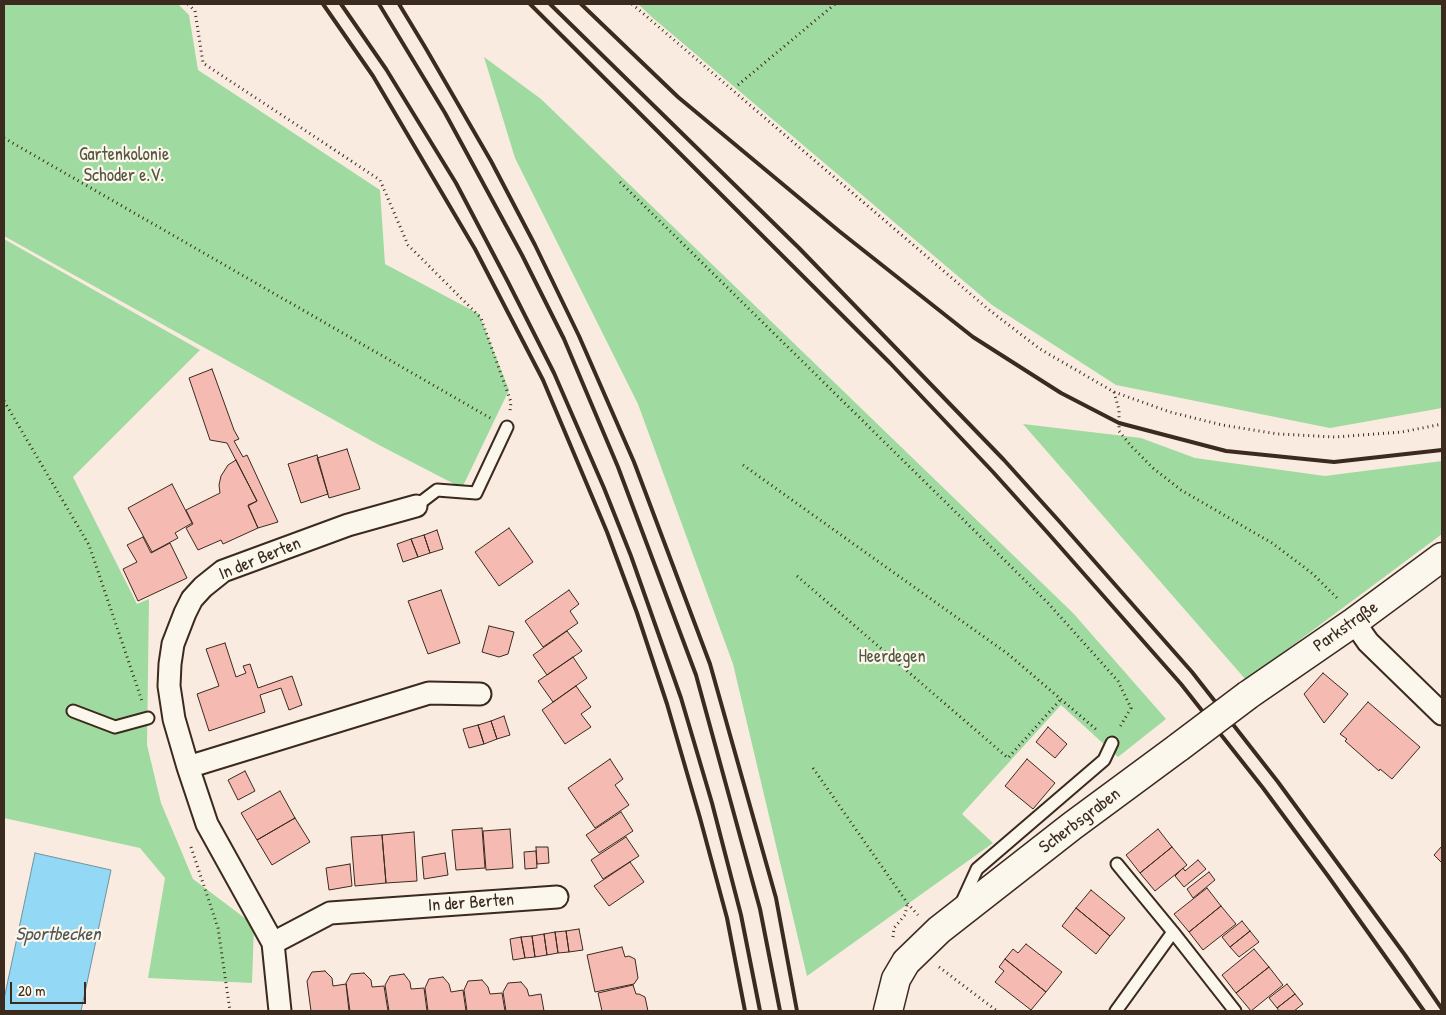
<!DOCTYPE html>
<html>
<head>
<meta charset="utf-8">
<style>
	body { margin:0 }
	#map { position:relative; width:1446px; height:1015px; overflow:hidden; background:#faebe0; font-family:"Patrick Hand",sans-serif }
	canvas { display:block }
	.frame { position:absolute; inset:0; border:5px solid #3b2a1e; pointer-events:none }
	.scale { position:absolute; left:10px; top:982px; width:76px; height:22px; box-sizing:border-box; border:2px solid #3b2a1e; border-top:0; padding-left:6px; font-size:15px; line-height:18px; white-space:nowrap; color:#3b2a1e; -webkit-text-stroke:4px #fbf7ec; paint-order:stroke }
</style>
</head>
<body>
<div id="map">
<canvas width="1446" height="1015"></canvas>
<div class="frame"></div>
<div class="scale">20 m</div>
</div>
<script>
const ctx = document.querySelector('canvas').getContext('2d');
ctx.lineJoin = 'round';
function fillPath(path, color) { ctx.fillStyle = color; ctx.fill(path, 'evenodd'); }
const shape = rows => new Path2D(rows.map(r => 'M' + r).join(''));
function trace(path, color, width, dash) { ctx.strokeStyle = color; ctx.lineWidth = width; ctx.lineCap = dash ? 'butt' : 'round'; ctx.setLineDash(dash || []); ctx.stroke(path); }
function drawText(font, color, halo, rows, align = 'center') {
  ctx.font = font + ' "Patrick Hand",sans-serif'; ctx.lineWidth = 4.5; ctx.setLineDash([]); ctx.textBaseline = 'middle'; ctx.strokeStyle = halo; ctx.fillStyle = color; for (const [text, x, y, turn = 0] of rows) {
    ctx.save(); ctx.translate(x, y); ctx.rotate((+turn || 0) * Math.PI / 180); ctx.textAlign = isNaN(turn) ? turn : align; if (halo) ctx.strokeText(text, 0, 0); ctx.fillText(text, 0, 0); ctx.restore();
  }
}
fillPath(shape([
	[4,4,178,4,189,15,198,70,380,190,385,264,479,314,509,390,462,488,379,445,4,236],
	[638,4,1442,4,1442,408,1330,428,1116,385,992,305,653,18],
	[484,57,541,99,1073,613,1166,719,1118,757,1061,705,962,814,993,843,807,976,733,664,638,404,515,158],
	[4,239,200,350,73,477,137,604,149,599,147,745,161,803,193,879,254,925,252,983,148,978,165,878,140,848,4,818],
	[1023,424,1141,438,1195,458,1325,476,1442,461,1442,534,1246,680]
]), '#9fdaa0');
const water = shape([
	[35,853,111,870,81,1011,4,1011,4,999,35,853]
]);
fillPath(water, '#93d8f4');
trace(water, '#70929e', 1);
const building = shape([
	[212,369,234,430,239,439,234,441,243,457,247,455,278,522,258,528,248,506,257,501,227,443,210,440,189,378,212,369],
	[347,449,360,489,329,498,317,458,347,449],
	[317,455,328,494,301,503,288,464,317,455],
	[236,460,257,501,248,505,258,528,223,544,221,540,198,550,186,528,193,524,186,510,220,493,219,485,221,476,228,465,236,460],
	[172,484,192,523,175,533,178,538,152,552,128,508,172,484],
	[509,528,533,562,499,586,475,552,509,528],
	[437,530,443,549,430,553,424,535,437,530],
	[424,535,430,553,418,557,411,539,424,535],
	[143,537,151,553,170,543,187,578,138,601,123,569,137,562,127,545,143,537],
	[411,539,418,557,403,562,397,544,411,539],
	[441,590,460,643,428,654,408,601,441,590],
	[569,590,579,604,570,611,578,623,543,647,525,621,569,590],
	[489,626,514,632,508,654,499,657,482,652,489,626],
	[567,631,582,651,547,675,533,655,567,631],
	[225,643,236,677,246,673,243,666,250,664,258,688,292,676,302,705,289,710,281,688,260,695,265,712,209,731,197,694,219,686,206,649,225,643],
	[573,657,587,678,553,702,538,681,573,657],
	[1323,673,1348,694,1324,723,1304,694,1323,673],
	[576,686,591,707,581,714,591,727,565,744,542,710,576,686],
	[1368,702,1420,747,1392,779,1380,769,1379,771,1345,741,1347,739,1340,734,1368,702],
	[504,716,510,735,497,739,491,721,504,716],
	[491,721,497,739,484,744,478,725,491,721],
	[478,725,484,744,469,748,463,729,478,725],
	[1048,727,1067,744,1055,758,1036,742,1048,727],
	[610,759,623,779,615,785,629,805,595,828,568,788,610,759],
	[1027,759,1055,783,1033,809,1005,786,1027,759],
	[245,771,255,791,238,800,228,780,245,771],
	[280,791,295,818,257,840,241,813,280,791],
	[621,812,633,831,599,853,586,835,621,812],
	[295,818,310,842,272,865,257,840,295,818],
	[482,828,485,868,456,870,452,830,482,828],
	[510,829,513,868,486,870,483,831,510,829],
	[1158,829,1172,847,1140,873,1126,855,1158,829],
	[414,832,417,881,386,883,382,835,414,832],
	[382,835,386,883,355,886,351,837,382,835],
	[626,837,639,856,603,879,591,860,626,837],
	[1442,846,1442,863,1434,855,1442,846],
	[536,847,548,847,549,863,537,864,536,847],
	[1172,847,1187,865,1155,891,1140,873,1172,847],
	[536,851,537,868,525,869,524,852,536,851],
	[445,853,448,875,424,879,422,857,445,853],
	[1198,860,1206,869,1184,887,1175,876,1183,868,1185,871,1198,860],
	[630,862,644,882,609,906,594,886,630,862],
	[350,864,352,886,329,890,326,868,350,864],
	[1209,872,1215,880,1193,898,1187,889,1209,872],
	[1207,888,1221,906,1189,932,1174,914,1207,888],
	[1091,890,1125,918,1110,936,1076,908,1091,890],
	[1221,906,1236,924,1203,950,1189,932,1221,906],
	[1076,908,1110,936,1096,954,1062,926,1076,908],
	[1242,921,1250,931,1230,947,1222,937,1242,921],
	[579,929,583,950,569,952,566,931,579,929],
	[566,931,569,952,558,953,555,932,566,931],
	[1250,931,1259,942,1239,957,1230,947,1250,931],
	[555,932,558,953,547,955,544,934,555,932],
	[544,934,547,955,535,957,532,936,544,934],
	[532,936,535,957,525,958,521,937,532,936],
	[521,937,525,958,513,960,510,939,521,937],
	[1026,944,1062,972,1046,992,1005,959,1013,949,1018,953,1026,944],
	[622,947,625,957,629,956,635,959,638,978,634,984,595,992,587,955,622,947],
	[1254,949,1269,967,1236,993,1222,975,1254,949],
	[1005,959,1046,992,1031,1010,995,982,1004,971,999,967,1005,959],
	[1269,967,1283,985,1251,1011,1236,993,1269,967],
	[325,971,332,978,333,986,346,984,349,1011,311,1011,307,981,312,972,325,971],
	[364,973,371,980,372,987,384,986,388,1011,350,1011,346,983,351,974,364,973],
	[404,974,410,982,411,989,424,988,427,1011,389,1011,385,985,390,976,404,974],
	[443,977,449,984,451,992,463,990,466,1011,428,1011,425,988,429,979,443,977],
	[482,980,488,987,490,994,502,993,505,1011,467,1011,464,990,468,981,482,980],
	[521,982,527,989,529,996,541,994,544,1011,506,1011,503,992,508,983,521,982],
	[1287,984,1295,994,1277,1008,1269,998,1287,984],
	[633,985,636,994,639,994,645,997,648,1011,602,1011,598,993,633,985],
	[1295,994,1303,1004,1294,1011,1279,1011,1277,1008,1295,994]
]);
fillPath(building, '#f5bab1');
trace(building, '#3b2a1e', 1);
const lane = shape([
	[416,506,437,490,476,493,507,427],
	[73,711,115,727,148,718],
	[1117,864,1173,932,1235,1011],
	[961,904,977,869,1104,760,1112,743],
	[1116,1011,1173,932]
]);
const street = shape([
	[1354,622,1368,642,1442,714],
	[188,767,429,693,480,694],
	[273,943,330,913,557,897],
	[280,1011,273,943,207,824,188,767,174,719,169,686,170,664,173,644,185,613,192,599,203,587,223,571,348,525,416,506]
]);
const secondary = shape([
	[1248,695,1354,622,1442,557],
	[888,1011,896,979,906,962,939,930,1072,826,1179,747]
]);
trace(lane, '#3b2a1e', 15);
trace(street, '#3b2a1e', 25);
trace(secondary, '#3b2a1e', 31);
trace(shape([
	[188,4,195,11,203,63,380,180,408,245,481,318,511,402,510,411],
	[632,4,988,309,1040,349,1114,392,1170,412,1222,425,1278,434,1335,437,1402,432,1442,424],
	[738,85,835,4],
	[4,138,492,419],
	[620,182,1048,603,1118,681,1131,708,1120,727],
	[1114,392,1119,410,1119,431,1131,446,1153,468,1181,490,1272,543,1313,574,1339,600],
	[4,401,89,545,142,701],
	[743,465,1008,654,1098,731],
	[797,576,1008,758,1061,699],
	[813,768,908,904,918,915],
	[191,847,218,928,230,1011],
	[893,937,894,928,905,915,907,905],
	[939,967,997,1011]
]), '#3b2a1e', 3, [1, 4]);
trace(lane, '#fbf7ec', 11);
trace(street, '#fbf7ec', 21);
trace(secondary, '#fbf7ec', 28);
trace(shape([
	[323,4,373,76,475,249,543,380,607,532,637,613,667,704,700,818,727,918,745,1011],
	[341,4,386,69,456,183,508,282,554,373,604,488,631,556,681,698,712,803,741,915,760,1011],
	[379,4,445,113,522,255,564,339,618,467,696,675,760,909,780,1011],
	[399,4,425,47,491,161,535,245,579,336,634,462,710,664,776,898,797,1011],
	[530,4,890,363,993,472,1047,532,1181,684,1263,788,1328,876,1424,1011],
	[550,4,799,248,1004,460,1059,521,1192,672,1278,782,1405,955,1442,1009],
	[581,4,678,97,839,231,973,337,1061,393,1119,423,1226,451,1334,462,1442,450]
]), '#3b2a1e', 4);
const secondaryBridge = shape([
	[1179,747,1248,695]
]);
trace(secondaryBridge, '#3b2a1e', 31, []);
trace(secondaryBridge, '#fbf7ec', 28);
drawText('18px', '#54563e', '#fbf7ec', [
	["Gartenkolonie",124,155],
	["Schoder e.V.",124,176],
	["Heerdegen",892,657]
]);
drawText('18px', '#3b2a1e', '#fbf7ec', [
	["In der Berten",260,559,-22],
	["Parkstraße",1346,627,-35],
	["Scherbsgraben",1080,821,-37],
	["In der Berten",471,903,-4]
]);
drawText('italic 19px', '#515654', '#fbf7ec', [
	["Sportbecken",58,935]
]);
</script>
</body>
</html>
